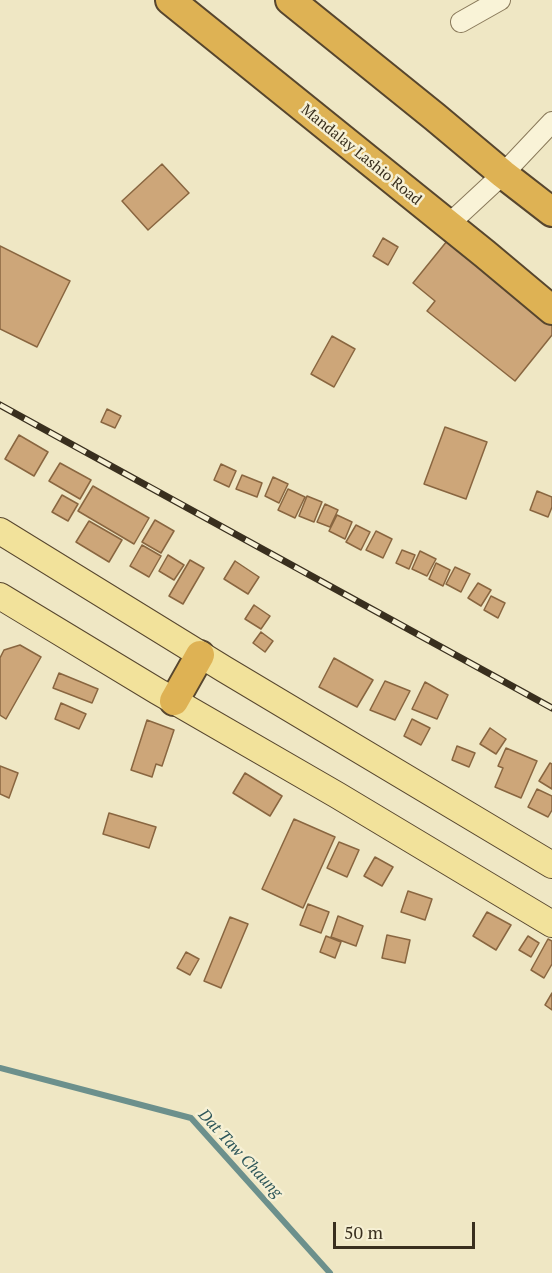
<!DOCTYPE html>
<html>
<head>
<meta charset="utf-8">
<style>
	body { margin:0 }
	#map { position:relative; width:552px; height:1273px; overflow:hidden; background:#efe7c4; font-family:"PT Serif",serif }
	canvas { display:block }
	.scale { position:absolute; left:333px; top:1222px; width:142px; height:27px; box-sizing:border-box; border:3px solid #392f1e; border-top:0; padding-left:8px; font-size:18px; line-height:21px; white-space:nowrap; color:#392f1e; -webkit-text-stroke:4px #f6f0d4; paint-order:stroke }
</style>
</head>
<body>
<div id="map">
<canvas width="552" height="1273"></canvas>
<div class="scale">50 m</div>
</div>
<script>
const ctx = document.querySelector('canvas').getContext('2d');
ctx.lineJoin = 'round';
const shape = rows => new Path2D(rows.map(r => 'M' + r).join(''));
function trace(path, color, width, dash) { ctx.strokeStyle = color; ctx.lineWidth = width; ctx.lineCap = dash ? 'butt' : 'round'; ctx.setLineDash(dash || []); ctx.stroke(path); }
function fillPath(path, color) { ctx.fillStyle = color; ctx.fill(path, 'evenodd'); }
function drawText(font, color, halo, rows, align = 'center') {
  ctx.font = font + ' "PT Serif",serif'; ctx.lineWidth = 5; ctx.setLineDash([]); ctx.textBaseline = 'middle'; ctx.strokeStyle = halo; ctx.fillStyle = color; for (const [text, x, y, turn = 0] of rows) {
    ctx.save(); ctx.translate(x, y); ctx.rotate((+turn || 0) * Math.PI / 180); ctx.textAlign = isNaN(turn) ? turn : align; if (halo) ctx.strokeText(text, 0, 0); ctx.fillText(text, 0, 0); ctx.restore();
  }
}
trace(shape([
	[0,1068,191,1118,330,1273]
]), '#6c908c', 6);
const building = shape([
	[162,164,189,193,148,230,122,201,162,164],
	[383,238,398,247,388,265,373,256,383,238],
	[447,241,552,324,552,335,515,381,427,311,435,301,413,283,447,241],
	[0,246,70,281,37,347,0,329,0,246],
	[332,336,355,349,334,387,311,374,332,336],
	[107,409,121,416,115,428,101,422,107,409],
	[445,427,487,442,466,499,424,484,445,427],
	[19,435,48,452,34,476,5,459,19,435],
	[60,463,91,480,80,499,49,481,60,463],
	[221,464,236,471,229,487,214,480,221,464],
	[242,475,262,483,257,497,236,489,242,475],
	[273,477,288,484,279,503,265,496,273,477],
	[93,486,149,518,134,544,78,511,93,486],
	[288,489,305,497,295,518,278,510,288,489],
	[537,491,552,497,552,507,548,517,530,510,537,491],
	[62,495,78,504,68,521,52,512,62,495],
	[307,496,322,502,314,522,299,516,307,496],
	[325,504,338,510,330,527,317,522,325,504],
	[337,515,352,522,345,539,329,531,337,515],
	[155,520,174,531,161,553,142,542,155,520],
	[89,521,122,540,109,562,76,542,89,521],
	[356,525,370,532,361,550,346,542,356,525],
	[376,531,392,539,383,558,366,550,376,531],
	[142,545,161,556,149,577,130,566,142,545],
	[402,550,415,555,409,569,396,563,402,550],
	[420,551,436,559,427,576,412,569,420,551],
	[168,555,184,565,174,580,159,571,168,555],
	[190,560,204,568,183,604,169,596,190,560],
	[235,561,259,577,248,594,224,579,235,561],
	[436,563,450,570,443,586,429,579,436,563],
	[455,567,470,574,461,592,446,584,455,567],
	[478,583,491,590,481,606,468,598,478,583],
	[491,596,505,603,498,618,484,610,491,596],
	[254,605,270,616,261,629,245,619,254,605],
	[261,632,273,641,265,652,253,643,261,632],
	[20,645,41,657,6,719,0,715,0,658,4,650,20,645],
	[334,658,373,680,357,707,319,687,334,658],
	[59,673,98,689,92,703,53,688,59,673],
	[385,681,410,691,395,720,370,710,385,681],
	[425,682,448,695,437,719,412,709,425,682],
	[61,703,86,714,79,729,55,719,61,703],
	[412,719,430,728,421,745,404,736,412,719],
	[147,720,174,730,162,766,156,764,152,777,131,770,147,720],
	[490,728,506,739,496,754,480,744,490,728],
	[457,746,475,753,469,767,452,760,457,746],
	[506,748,537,761,521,798,495,787,503,768,498,766,506,748],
	[550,763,552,764,552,789,539,781,550,763],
	[0,766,18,773,9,798,0,794,0,766],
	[245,773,282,796,270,816,233,793,245,773],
	[537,789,552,796,552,810,548,817,528,807,537,789],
	[109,813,156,827,149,848,103,834,109,813],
	[294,819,335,837,303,908,262,889,294,819],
	[339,842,359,850,347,877,327,868,339,842],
	[375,857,393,867,382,886,364,876,375,857],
	[408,891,432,899,425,920,401,912,408,891],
	[308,904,329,912,321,933,300,925,308,904],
	[487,912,511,925,496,950,473,936,487,912],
	[338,916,363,926,356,946,331,937,338,916],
	[230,917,248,924,221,988,204,981,230,917],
	[387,935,410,940,405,963,382,958,387,935],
	[326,936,341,942,335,958,320,952,326,936],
	[528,936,539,943,531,957,519,950,528,936],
	[548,939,552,941,552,964,544,978,531,970,548,939],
	[186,952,199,959,190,975,177,968,186,952],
	[552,993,552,1010,545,1005,552,993]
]);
fillPath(building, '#cda679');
trace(building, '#896640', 1.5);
const minor = shape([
	[461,22,500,0],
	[448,225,503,174,552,122]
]);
const major = shape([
	[0,531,224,669,552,865],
	[0,596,157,691,337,795,552,924]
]);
const highway = shape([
	[170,0,485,254,552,310],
	[290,0,435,117,503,174,552,212],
	[174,701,200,655]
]);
trace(minor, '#89795a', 22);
trace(major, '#57462e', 28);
trace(highway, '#57462e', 32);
trace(minor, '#f9f3d7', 20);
trace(major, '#f2e29b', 26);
trace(highway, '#deb254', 28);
const rail = shape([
	[0,405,552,708]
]);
trace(rail, '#392f1e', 7);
trace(rail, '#f6f0d4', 4.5, [14]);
drawText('15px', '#392f1e', '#f6f0d4', [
	["Mandalay Lashio Road",361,155,39]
]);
drawText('italic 16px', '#2d5659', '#f6f0d4', [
	["Dat Taw Chaung",240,1154,47]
]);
</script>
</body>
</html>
